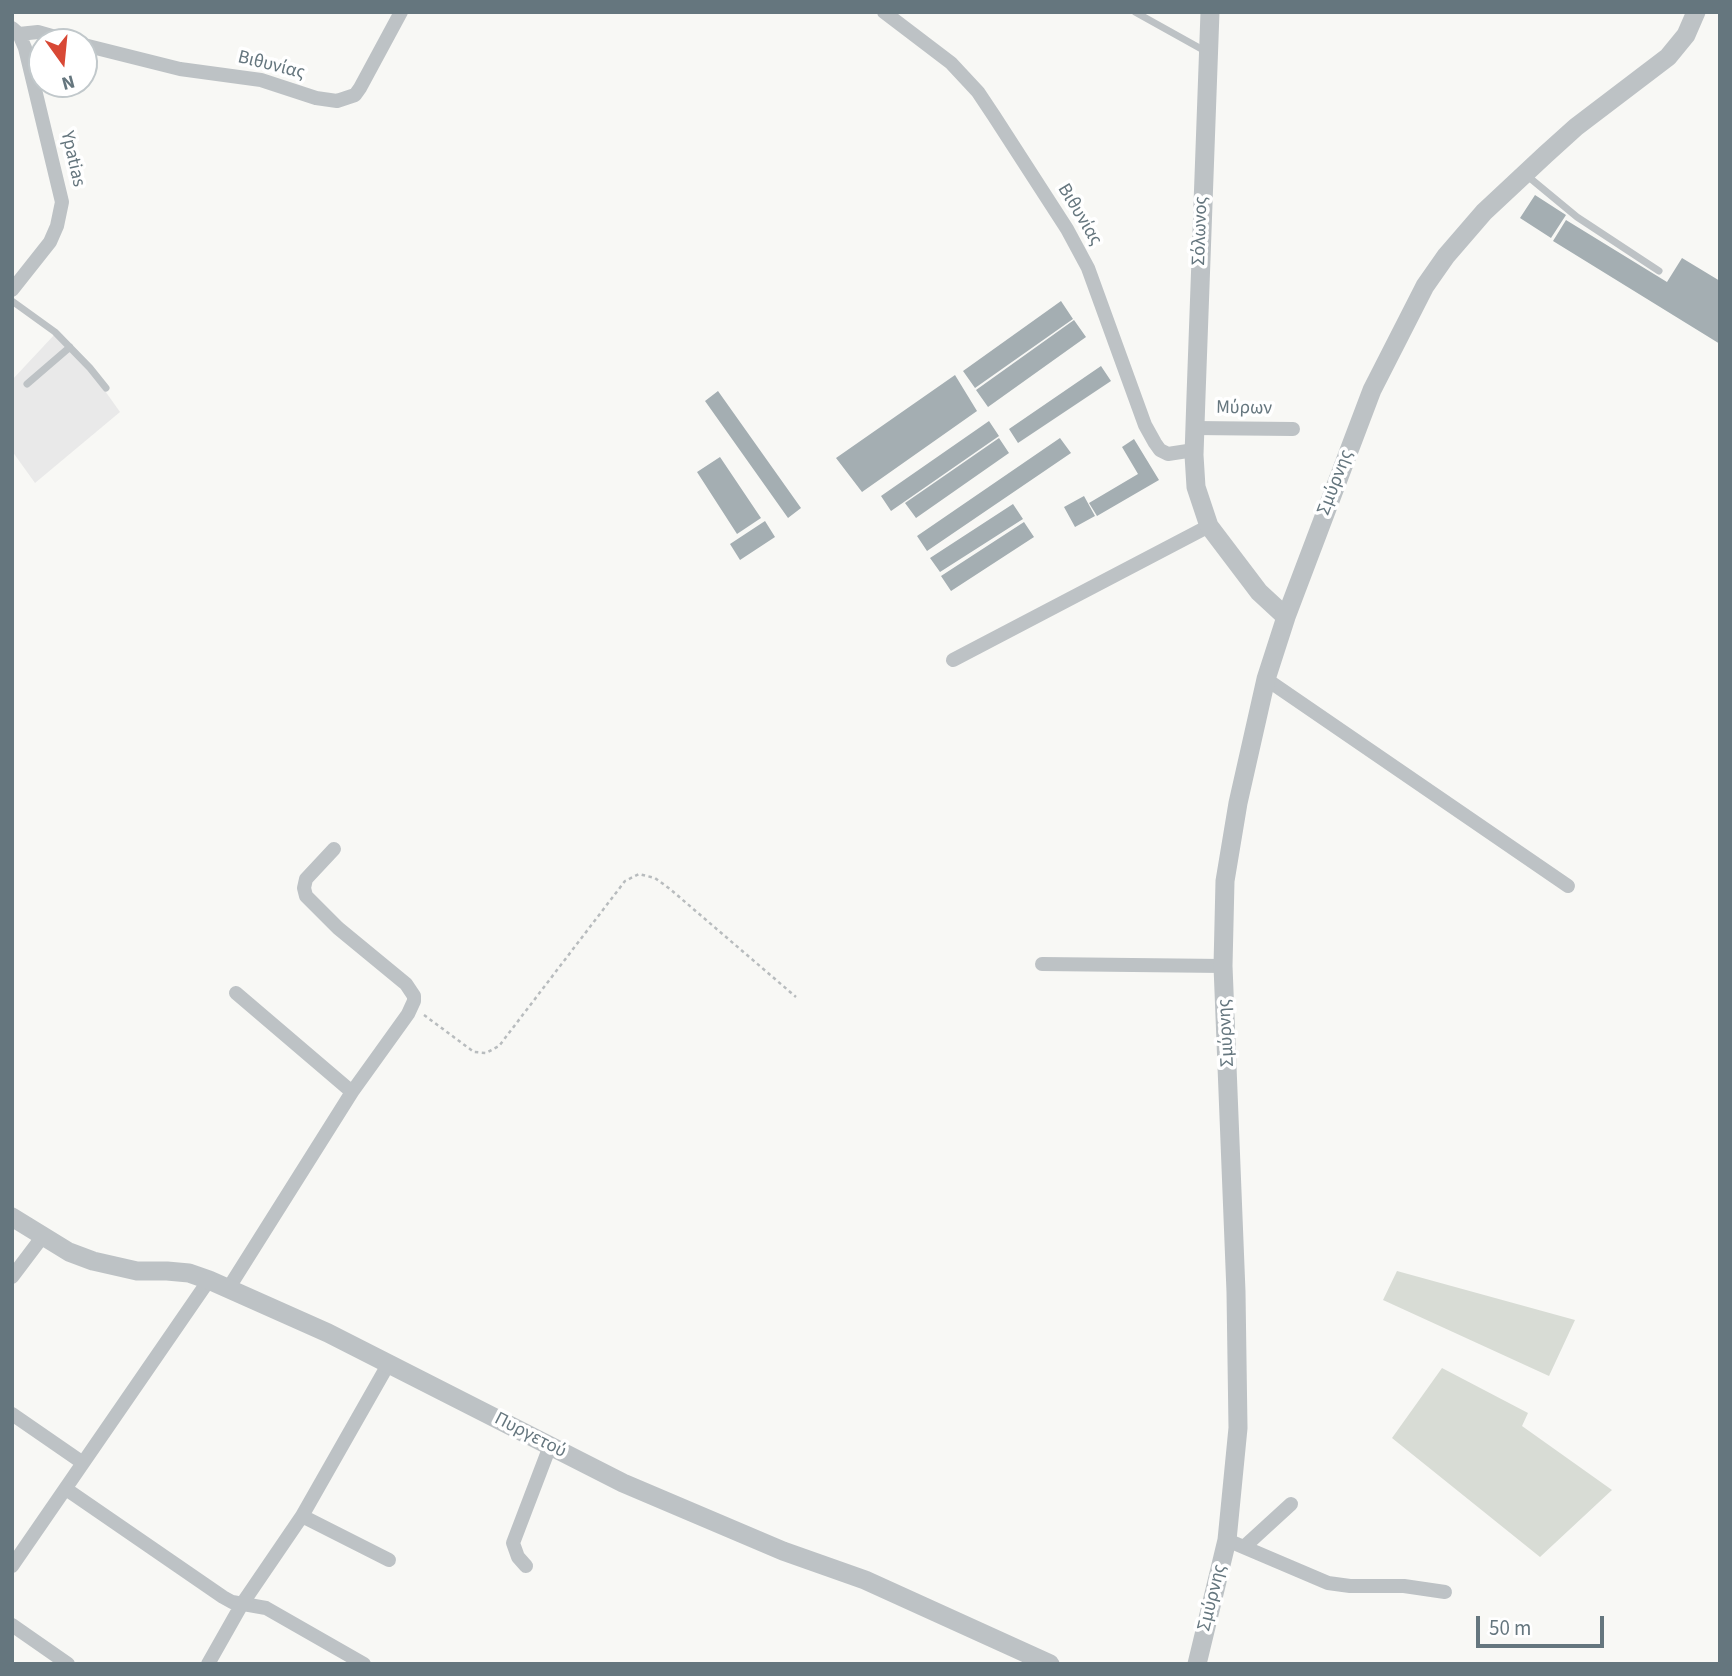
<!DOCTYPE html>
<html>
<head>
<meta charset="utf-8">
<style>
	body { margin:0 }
	#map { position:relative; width:1732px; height:1676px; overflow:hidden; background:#f8f8f5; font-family:"Source Sans 3",sans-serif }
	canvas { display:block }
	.frame { position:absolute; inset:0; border:14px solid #65767e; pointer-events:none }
	.north { position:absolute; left:28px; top:28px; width:70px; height:70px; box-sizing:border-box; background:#fff; border:2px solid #c1c8cb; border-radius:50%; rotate:165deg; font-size:19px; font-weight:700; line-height:28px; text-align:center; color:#65767e }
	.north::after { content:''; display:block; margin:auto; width:24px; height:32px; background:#d84835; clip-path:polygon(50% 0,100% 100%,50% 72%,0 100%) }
	.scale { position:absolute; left:1476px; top:1616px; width:128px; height:32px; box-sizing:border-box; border:4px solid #65767e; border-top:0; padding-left:9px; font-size:21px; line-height:24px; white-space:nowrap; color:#65767e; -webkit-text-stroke:5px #fff; paint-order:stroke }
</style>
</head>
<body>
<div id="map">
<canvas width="1732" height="1676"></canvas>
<div class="frame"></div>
<div class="north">N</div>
<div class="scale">50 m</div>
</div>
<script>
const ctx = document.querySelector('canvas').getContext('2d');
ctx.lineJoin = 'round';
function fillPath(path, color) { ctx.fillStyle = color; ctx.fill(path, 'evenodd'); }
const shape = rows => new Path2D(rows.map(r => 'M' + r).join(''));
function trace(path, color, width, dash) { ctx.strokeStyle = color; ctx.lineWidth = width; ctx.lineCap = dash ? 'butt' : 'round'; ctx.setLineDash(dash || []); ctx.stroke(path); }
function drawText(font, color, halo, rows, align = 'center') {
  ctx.font = font + ' "Source Sans 3",sans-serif'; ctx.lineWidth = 7; ctx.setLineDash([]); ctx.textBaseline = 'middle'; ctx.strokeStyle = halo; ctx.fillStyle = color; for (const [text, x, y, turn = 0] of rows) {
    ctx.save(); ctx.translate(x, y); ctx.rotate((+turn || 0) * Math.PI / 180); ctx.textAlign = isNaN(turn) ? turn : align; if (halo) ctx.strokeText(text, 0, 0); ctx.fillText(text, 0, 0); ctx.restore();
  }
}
fillPath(shape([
	[55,334,81,357,120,412,35,483,12,451,12,380]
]), '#e9e9e9');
fillPath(shape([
	[1397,1271,1575,1320,1549,1376,1383,1300],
	[1442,1368,1528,1413,1522,1426,1612,1490,1540,1557,1392,1438]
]), '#d8dcd5');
fillPath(shape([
	[1535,195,1566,215,1551,238,1520,218],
	[1566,220,1667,282,1682,258,1720,281,1720,344,1553,241],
	[1061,301,1073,319,975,388,963,371],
	[1074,320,1086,337,988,407,976,390],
	[1101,366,1111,381,1018,443,1009,429],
	[955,375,977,411,862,492,836,458],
	[718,391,801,508,788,518,705,401],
	[989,421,999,436,891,511,881,496],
	[999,438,1009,453,916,518,905,503],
	[1060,438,1071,453,927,551,917,536],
	[1134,439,1159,480,1097,516,1089,503,1138,474,1122,447],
	[720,457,761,518,737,534,697,472],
	[1084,496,1095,516,1075,527,1064,507],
	[1013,504,1023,519,940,572,930,558],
	[765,521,775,537,740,560,730,544],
	[1024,522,1034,537,951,591,941,576]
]), '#a4aeb2');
trace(shape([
	[424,1015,474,1052,486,1053,499,1046,625,881,639,874,655,878,670,889,796,997]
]), '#b8bcbe', 2.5, [3.5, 3.5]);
trace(shape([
	[1135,12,1205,51],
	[1525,174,1577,217,1659,271],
	[12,301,55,332,90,368,106,388],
	[27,384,70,347]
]), '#bdc2c5', 7);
trace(shape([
	[884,12,951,63,978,92,994,116,1067,229,1088,268,1145,425,1155,443,1160,450,1168,454,1194,450],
	[12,28,19,34,25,48,62,202,57,226,50,242,12,290],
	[19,34,38,32,73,42],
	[84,45,180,69,261,80,316,98,337,101,355,95,360,88,401,12],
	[1195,428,1293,429],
	[953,660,1209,526],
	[1266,679,1568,886],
	[1042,964,1223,966],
	[236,993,352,1092],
	[12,1277,43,1236],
	[228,1289,352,1092,408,1014,414,1001,414,996,406,984,338,928,306,896,304,888,306,879,334,849],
	[12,1414,83,1463],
	[66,1489,223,1597,232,1602,266,1608,364,1664],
	[302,1516,389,1560],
	[1227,1540,1328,1583,1350,1586,1404,1586,1445,1592],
	[1244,1547,1291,1504],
	[12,1566,209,1280],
	[526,1566,518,1557,513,1543,550,1446],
	[12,1625,68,1664],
	[208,1664,242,1604,302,1516,389,1363]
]), '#bdc2c5', 14);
trace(shape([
	[1210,12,1196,396,1194,455,1196,487,1209,526,1259,592,1286,617],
	[12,1217,69,1252,93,1261,137,1271,167,1271,189,1273,209,1280,328,1333,623,1483,783,1551,865,1580,1050,1664],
	[1197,1664,1227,1540,1238,1428,1236,1292,1223,966,1225,881,1238,803,1266,679,1286,617,1372,390,1425,286,1446,256,1484,212,1545,155,1576,127,1668,57,1686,35,1696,12]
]), '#bdc2c5', 19);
drawText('19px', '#65767e', '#fff', [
	["Βιθυνίας",271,66,14],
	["Ypatias",72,159,77],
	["Βιθυνίας",1079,215,59],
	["Σόλωνος",1201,231,-88],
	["Μύρων",1244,409,1],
	["Σμύρνης",1336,483,-69],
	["Σμύρνης",1227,1033,-93],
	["Πυργετού",530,1436,27],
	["Σμύρνης",1213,1598,-76]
]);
</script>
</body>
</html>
